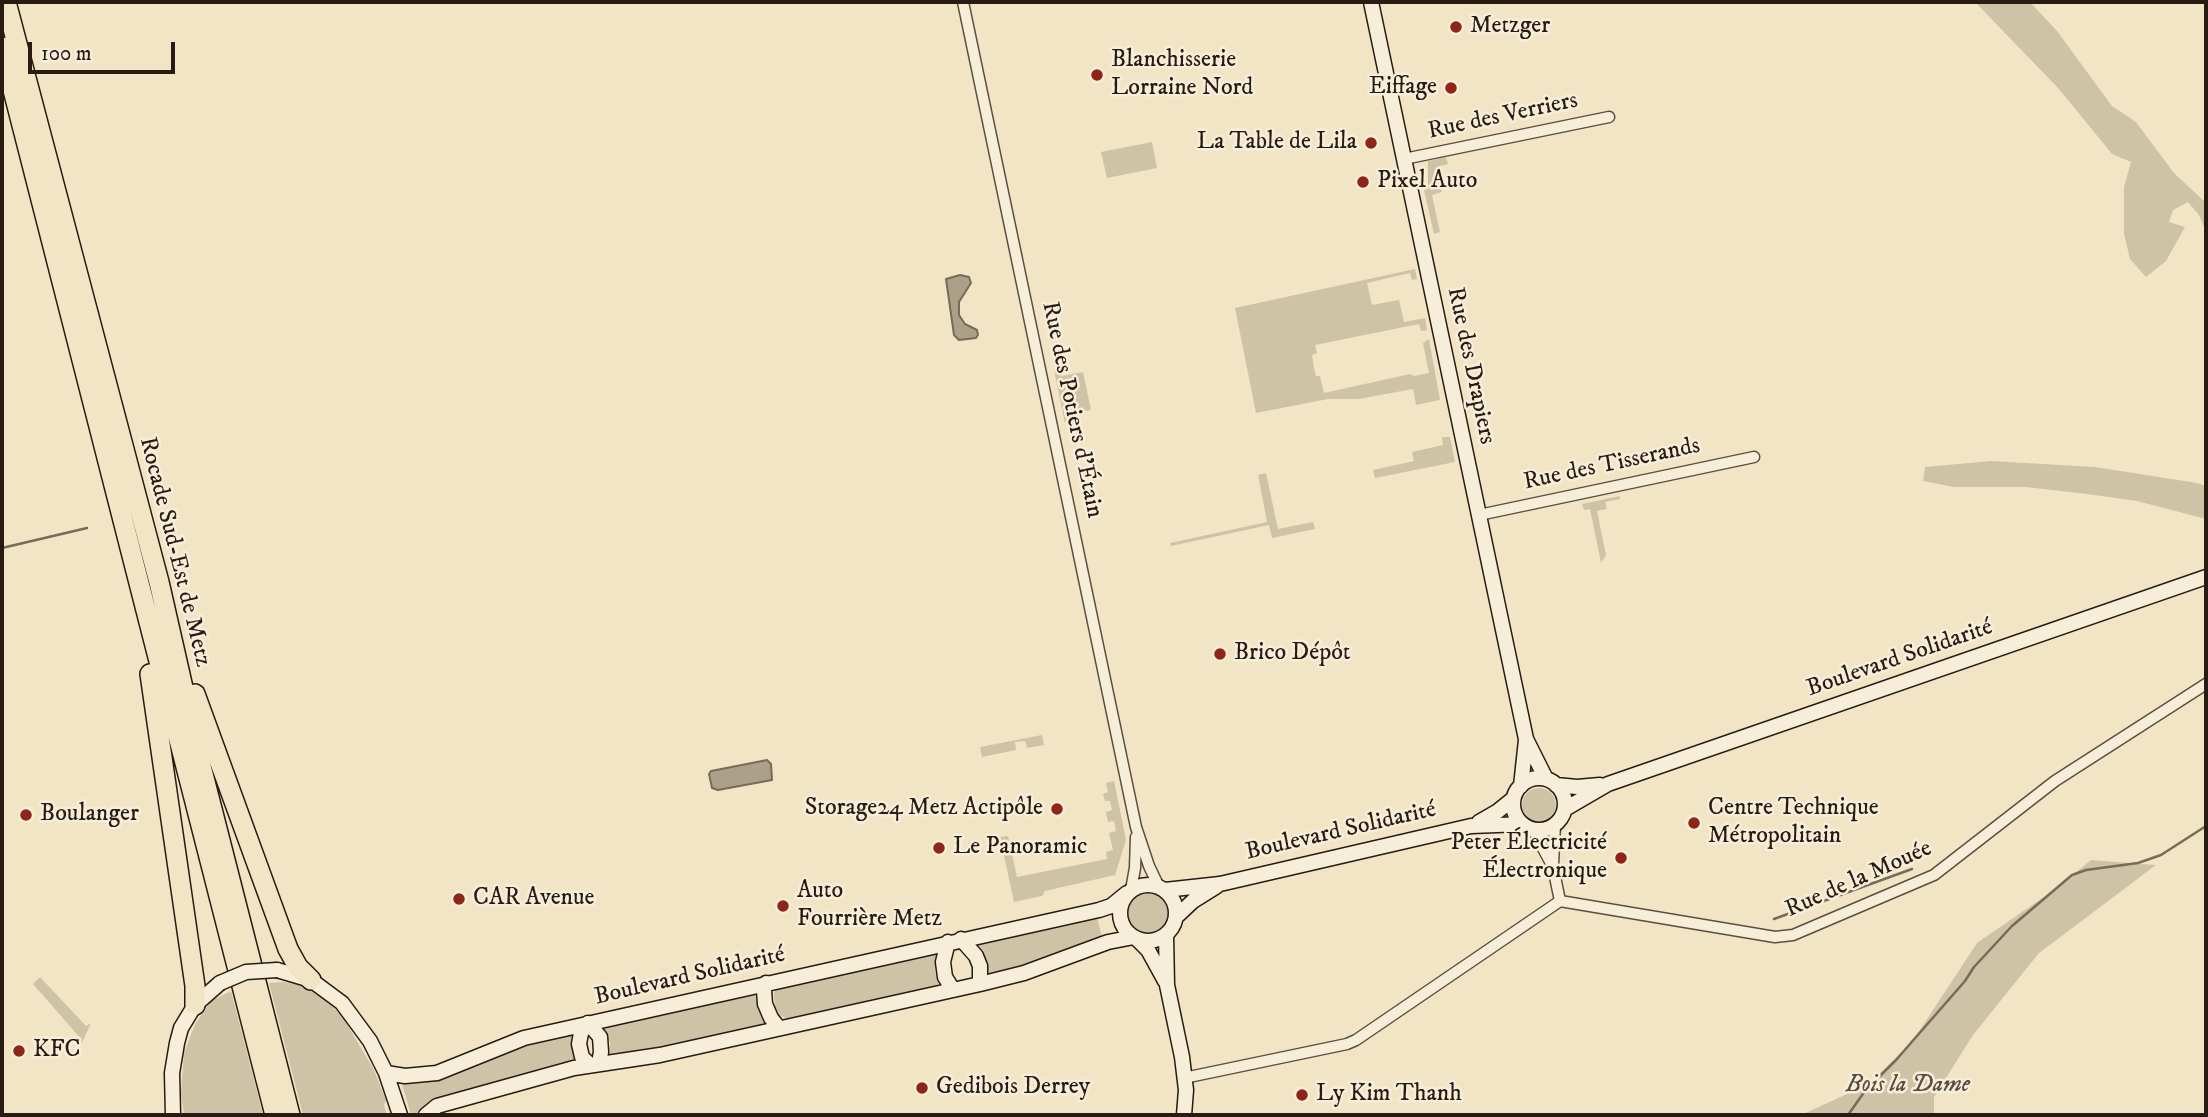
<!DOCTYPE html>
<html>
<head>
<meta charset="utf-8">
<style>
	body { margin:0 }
	#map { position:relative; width:2208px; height:1117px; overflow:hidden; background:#f2e5c6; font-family:"IM FELL DW Pica",serif }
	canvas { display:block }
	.frame { position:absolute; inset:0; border:4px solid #271b12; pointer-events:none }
	.scale { position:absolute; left:28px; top:42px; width:147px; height:32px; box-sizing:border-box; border:4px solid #271b12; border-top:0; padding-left:9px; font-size:21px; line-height:24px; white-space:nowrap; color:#271b12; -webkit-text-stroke:5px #f7eeda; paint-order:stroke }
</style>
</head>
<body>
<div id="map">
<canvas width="2208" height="1117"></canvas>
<div class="frame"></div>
<div class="scale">100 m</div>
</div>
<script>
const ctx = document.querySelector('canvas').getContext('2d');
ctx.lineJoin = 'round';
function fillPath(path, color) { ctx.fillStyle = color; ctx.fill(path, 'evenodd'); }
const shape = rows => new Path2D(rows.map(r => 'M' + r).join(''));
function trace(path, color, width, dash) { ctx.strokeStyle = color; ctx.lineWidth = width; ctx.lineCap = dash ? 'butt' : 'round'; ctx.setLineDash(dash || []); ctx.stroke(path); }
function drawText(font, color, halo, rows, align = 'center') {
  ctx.font = font + ' "IM FELL DW Pica",serif'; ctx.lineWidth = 5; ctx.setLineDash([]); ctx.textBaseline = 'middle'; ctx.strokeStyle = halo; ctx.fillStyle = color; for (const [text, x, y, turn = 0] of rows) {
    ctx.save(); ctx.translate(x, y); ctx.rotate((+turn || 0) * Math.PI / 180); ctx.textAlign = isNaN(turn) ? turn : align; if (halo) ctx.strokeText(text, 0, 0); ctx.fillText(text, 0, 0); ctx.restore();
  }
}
fillPath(shape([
	[1975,2,2030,2,2057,31,2112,106,2136,122,2174,173,2206,203,2206,232,2199,215,2188,202,2173,210,2169,222,2185,227,2166,261,2146,277,2130,259,2124,234,2124,187,2131,162,2112,154,2059,89],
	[1152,142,1157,168,1107,178,1101,152],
	[1446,157,1448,164,1437,167,1442,192,1432,195,1440,232,1434,234,1424,190,1428,189,1428,161],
	[1415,269,1417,279,1412,280,1410,273,1367,283,1372,305,1399,300,1404,322,1425,318,1427,330,1421,331,1419,324,1315,345,1317,353,1312,355,1314,368,1316,376,1320,376,1324,393,1410,374,1414,376,1429,373,1423,343,1429,339,1440,400,1416,405,1413,389,1359,399,1328,399,1256,413,1235,308],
	[1060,368,1062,376,1083,372,1091,410,1070,414,1065,423,1054,370],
	[1442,437,1450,437,1455,462,1375,478,1373,470,1414,461,1412,452,1443,445],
	[1991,461,2095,467,2197,483,2206,486,2206,519,2137,501,2087,494,2026,487,1954,487,1923,481,1925,467],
	[1266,473,1278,529,1313,522,1315,529,1272,538,1269,525,1171,546,1170,543,1267,522,1258,475],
	[1620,496,1620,499,1605,502,1607,509,1597,511,1606,555,1601,563,1590,509,1584,510,1582,504],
	[1042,735,1044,745,1027,748,1025,741,1015,742,1016,750,982,757,980,747],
	[1114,781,1126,840,1115,875,1045,891,1042,896,1014,902,1000,837,1008,836,1017,877,1107,859,1106,852,1113,850,1109,833,1116,831,1114,821,1108,822,1106,812,1112,810,1110,801,1105,801,1103,794,1108,792,1106,783],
	'1522 805a17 17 0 1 1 34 0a17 17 0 1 1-34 0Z',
	[2091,860,2156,865,2039,953,1973,1035,1934,1097,1934,1115,1801,1115,1869,1084,1912,1042,1977,943,2054,890],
	'1126 913a22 22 0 1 1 44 0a22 22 0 1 1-44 0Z',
	[1097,917,1102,937,1020,968,990,976,982,956,973,946,976,941],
	[938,952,935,969,939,987,790,1020,775,1013,774,992,785,985],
	[40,977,86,1026,91,1023,81,1045,77,1044,82,1040,33,984],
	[282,982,301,985,316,993,341,1014,374,1070,386,1100,384,1105,387,1115,303,1115,269,983],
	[231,991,263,1115,184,1115,181,1093,184,1053,195,1024,211,1001],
	[753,992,765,1017,765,1026,643,1053,609,1058,610,1043,603,1026],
	[575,1032,578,1063,420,1115,411,1115,402,1084,408,1082,429,1082,523,1044]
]), '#cfc3a7');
const water = shape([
	[960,275,969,277,971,283,959,302,959,315,965,324,977,330,978,335,976,338,959,340,954,335,946,279,960,275],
	[767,760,771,764,772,780,718,790,712,788,709,774,711,771,767,760]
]);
fillPath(water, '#ada089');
trace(water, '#776b59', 2);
trace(shape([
	[2,548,87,528],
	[1774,919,1912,869],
	[1848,1115,1865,1091,1896,1060,1965,981,1974,967,2012,926,2072,875,2086,870,2138,863,2161,855,2206,826]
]), '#776b59', 2.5);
const street = shape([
	[963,2,1136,827,1149,866,1159,887],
	[1404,159,1609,117],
	[1479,515,1754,457],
	[1533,830,1553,867,1560,901],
	[1553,864,1555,825],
	[1131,890,1135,868,1136,837],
	[1184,1078,1347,1044,1356,1040,1560,901,1775,937,1793,935,1934,875,2055,781,2206,684]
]);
const secondary = shape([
	[1371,2,1526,739,1546,779],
	'1513 804a26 26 0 1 1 52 0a26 26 0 1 1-52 0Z',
	[1556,785,1577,787,1600,785],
	[1521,786,1526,740],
	[1565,809,1608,784,2206,577],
	[1479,822,1498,811,1513,799],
	'1120 913a28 28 0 1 1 56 0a28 28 0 1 1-56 0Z',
	[1165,890,1220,884,1471,826,1522,824],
	[1176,917,1193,901,1217,886],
	[1166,935,1167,985,1182,1057,1186,1090,1184,1115],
	[961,939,976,956,980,966,980,984],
	[1138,940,1148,950,1165,981],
	[948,942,943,962,945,977,953,990],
	[277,970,311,980,342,1003,370,1041,386,1073,400,1115],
	[766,983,764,990,765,1004,771,1018,779,1028],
	[588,1023,581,1033,579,1044,582,1057,589,1064],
	[588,1023,600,1037,601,1052,599,1063],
	[386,1073,405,1076,437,1073,524,1038,1099,910,1111,906,1127,893],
	[173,1115,172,1073,177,1043,181,1028,195,1005,220,983],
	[426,1115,437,1106,574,1068,660,1055,980,984,1024,973,1108,942,1134,937]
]);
const highway = shape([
	[6,2,159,582,199,758,290,1115],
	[2,47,275,1115],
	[150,674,195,986,195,1005],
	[195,694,288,949,298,967,311,980]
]);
trace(street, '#5a4e3f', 13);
trace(secondary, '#271b12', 17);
trace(highway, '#271b12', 22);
trace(street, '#f7eeda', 10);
trace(secondary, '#f7eeda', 14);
trace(highway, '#f2e5c6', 19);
const secondaryBridge = shape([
	[220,983,246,972,277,970]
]);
trace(secondaryBridge, '#271b12', 17, []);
trace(secondaryBridge, '#f7eeda', 14);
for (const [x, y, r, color] of [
	[1456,27,7,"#8f2418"],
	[1097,75,7,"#8f2418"],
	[1451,88,7,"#8f2418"],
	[1371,143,7,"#8f2418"],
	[1363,182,7,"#8f2418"],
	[1220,654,7,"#8f2418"],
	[1057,809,7,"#8f2418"],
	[26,815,7,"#8f2418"],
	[1694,823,7,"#8f2418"],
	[939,848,7,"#8f2418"],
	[1621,858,7,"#8f2418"],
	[459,899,7,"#8f2418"],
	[783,906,7,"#8f2418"],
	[19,1051,7,"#8f2418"],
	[922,1088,7,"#8f2418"],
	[1302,1095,7,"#8f2418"]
]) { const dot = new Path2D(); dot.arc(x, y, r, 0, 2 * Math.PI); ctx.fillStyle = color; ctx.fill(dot); trace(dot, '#f7eeda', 2.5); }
drawText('24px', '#271b12', '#f7eeda', [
	["Metzger",1470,27],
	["Blanchisserie",1111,61],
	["Lorraine Nord",1111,89],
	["Eiffage",1437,88,"right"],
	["La Table de Lila",1357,143,"right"],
	["Pixel Auto",1377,182],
	["Brico Dépôt",1234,654],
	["Storage24 Metz Actipôle",1043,809,"right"],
	["Centre Technique",1708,809],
	["Métropolitain",1708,837],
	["Boulanger",40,815],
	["Peter Électricité",1607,844,"right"],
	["Électronique",1607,872,"right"],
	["Le Panoramic",953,848],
	["Auto",797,892],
	["Fourrière Metz",797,920],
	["CAR Avenue",473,899],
	["KFC",33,1051],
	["Gedibois Derrey",936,1088],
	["Ly Kim Thanh",1316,1095]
], 'left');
drawText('24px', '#271b12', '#f7eeda', [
	["Rue des Verriers",1503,117,-12],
	["Rue des Drapiers",1470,366,78],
	["Rue des Potiers d'Étain",1071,410,78],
	["Rue des Tisserands",1612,465,-12],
	["Rocade Sud-Est de Metz",174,552,76],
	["Boulevard Solidarité",1900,659,-19],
	["Boulevard Solidarité",1341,832,-13],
	["Rue de la Mouée",1859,880,-24],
	["Boulevard Solidarité",690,977,-13]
]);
drawText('italic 24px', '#594d3f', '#f7eeda', [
	["Bois la Dame",1908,1086]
]);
</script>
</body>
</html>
